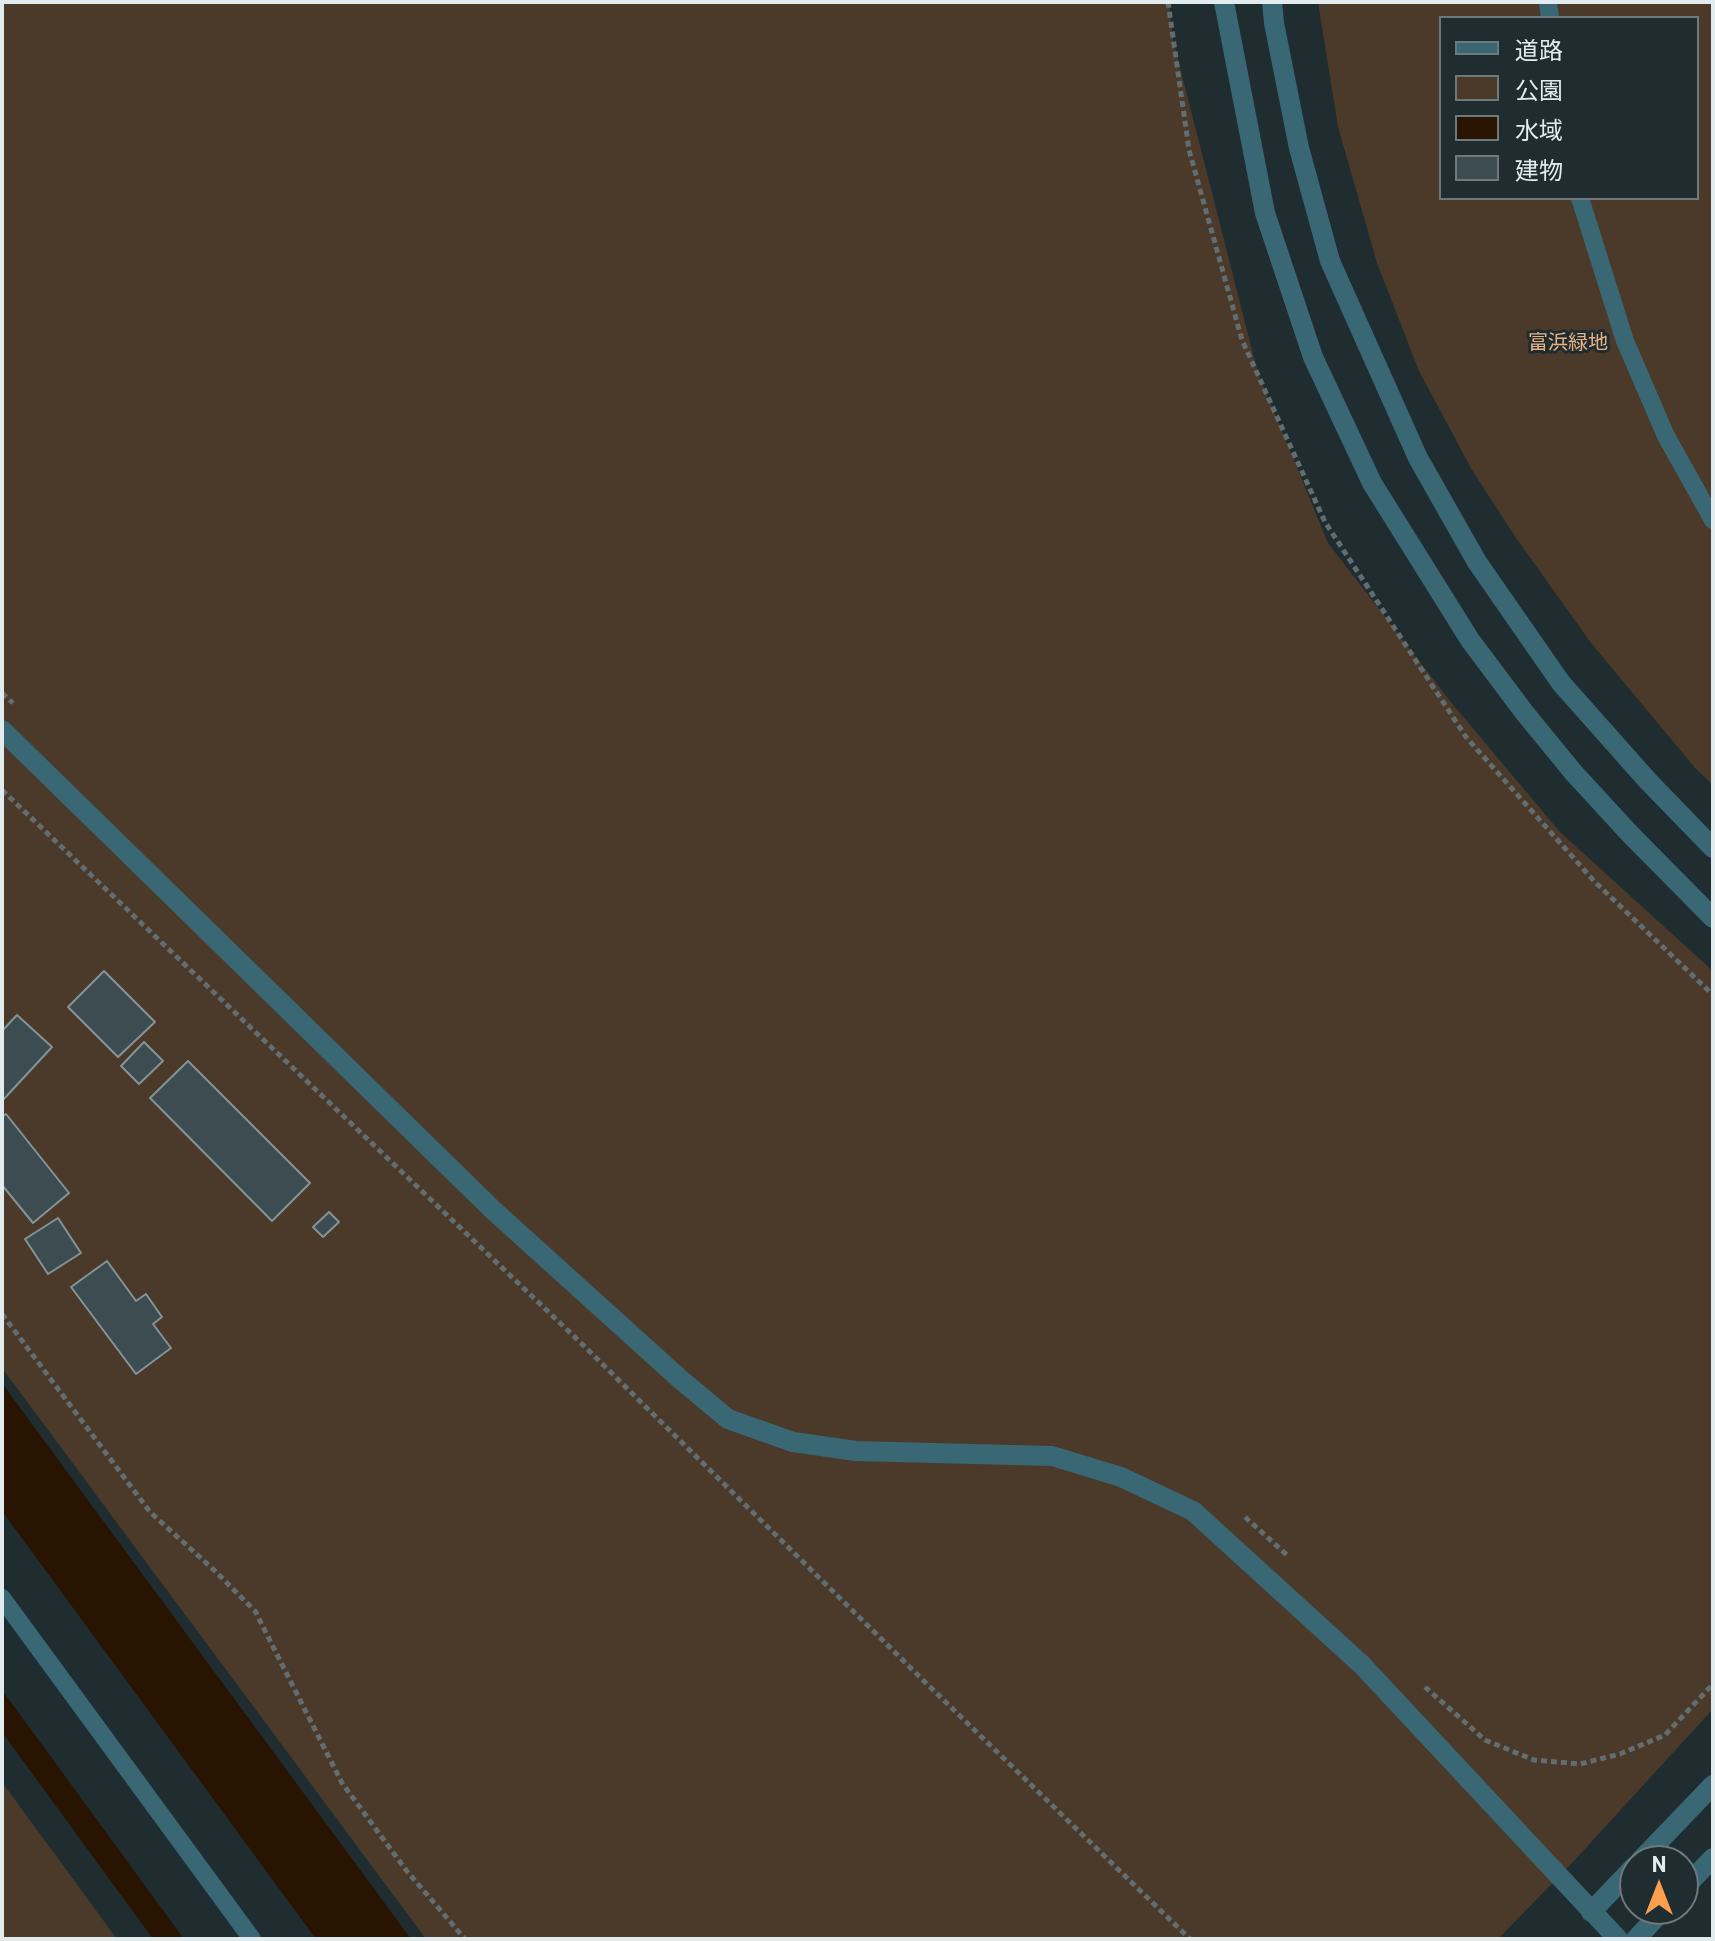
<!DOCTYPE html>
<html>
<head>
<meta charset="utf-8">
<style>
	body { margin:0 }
	#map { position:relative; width:1715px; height:1941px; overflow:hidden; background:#1f2d31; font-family:Barlow,"Noto Sans JP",sans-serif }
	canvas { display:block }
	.frame { position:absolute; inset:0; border:4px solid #e2ebee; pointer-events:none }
	.legend { position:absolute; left:1439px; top:16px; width:260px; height:184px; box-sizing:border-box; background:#1f2d31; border:2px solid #6d797d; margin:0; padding:10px 14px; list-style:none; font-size:24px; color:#e2ebee }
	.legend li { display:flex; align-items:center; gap:16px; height:40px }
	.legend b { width:40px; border:2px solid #6d797d }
	.north { position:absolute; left:1619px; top:1845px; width:80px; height:80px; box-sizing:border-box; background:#1f2d31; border:2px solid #6d797d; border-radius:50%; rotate:0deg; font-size:22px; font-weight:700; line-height:32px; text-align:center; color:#e2ebee }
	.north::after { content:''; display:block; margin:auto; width:28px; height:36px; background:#f99f4d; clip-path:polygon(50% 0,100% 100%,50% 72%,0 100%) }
</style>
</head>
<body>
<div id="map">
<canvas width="1715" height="1941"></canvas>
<div class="frame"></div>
<ul class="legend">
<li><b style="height:10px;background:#396774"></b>道路</li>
<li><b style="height:22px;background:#4b3929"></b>公園</li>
<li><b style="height:22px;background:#291301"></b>水域</li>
<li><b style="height:22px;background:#3d4c51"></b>建物</li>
</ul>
<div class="north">N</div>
</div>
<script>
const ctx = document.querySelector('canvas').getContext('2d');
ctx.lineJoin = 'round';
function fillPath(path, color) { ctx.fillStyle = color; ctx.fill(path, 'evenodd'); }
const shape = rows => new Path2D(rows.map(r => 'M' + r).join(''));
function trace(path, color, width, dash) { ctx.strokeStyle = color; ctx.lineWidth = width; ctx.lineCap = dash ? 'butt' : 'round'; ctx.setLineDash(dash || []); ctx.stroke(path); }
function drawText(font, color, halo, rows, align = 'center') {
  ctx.font = font + ' Barlow,"Noto Sans JP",sans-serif'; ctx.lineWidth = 6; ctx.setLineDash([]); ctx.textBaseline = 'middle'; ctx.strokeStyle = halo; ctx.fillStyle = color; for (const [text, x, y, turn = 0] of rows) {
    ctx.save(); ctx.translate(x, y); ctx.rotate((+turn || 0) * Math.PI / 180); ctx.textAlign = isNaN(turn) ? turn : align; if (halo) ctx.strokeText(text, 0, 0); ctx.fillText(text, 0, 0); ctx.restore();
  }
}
fillPath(shape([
	[2,2,1169,2,1173,40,1258,373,1328,543,1450,701,1560,832,1713,971,1713,1709,1573,1862,1498,1939,426,1939,2,1368],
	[1318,2,1713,2,1713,785,1695,768,1591,643,1514,535,1472,470,1419,371,1377,263,1338,127],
	[1441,18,1697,18,1697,198,1441,198],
	[2,1782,117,1939,2,1939]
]), '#4b3929');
fillPath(shape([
	[2,1383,34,1427,411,1939,316,1939,2,1511],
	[2,1690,184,1939,153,1939,2,1732]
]), '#291301');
const building = shape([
	[104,971,155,1022,118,1057,68,1007,104,971],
	[17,1015,52,1047,2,1101,2,1031,17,1015],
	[144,1042,163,1061,139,1084,121,1066,144,1042],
	[188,1061,310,1183,272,1221,150,1098,188,1061],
	[6,1114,69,1193,33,1223,2,1185,2,1117,6,1114],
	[329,1212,339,1222,323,1237,313,1227,329,1212],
	[58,1218,81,1253,48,1274,25,1239,58,1218],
	[107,1261,136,1301,146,1294,162,1317,153,1324,171,1348,136,1374,71,1287,107,1261]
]);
fillPath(building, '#3d4c51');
trace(building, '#839499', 2);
trace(shape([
	[1168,2,1189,150,1242,340,1325,522,1466,737,1594,881,1713,995],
	[2,693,13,703],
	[2,790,582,1344,925,1682,1190,1939],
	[2,1314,150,1512,214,1570,255,1611,342,1783,406,1870,465,1939],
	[1245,1517,1288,1556],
	[1425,1687,1485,1740,1534,1760,1580,1764,1620,1754,1665,1735,1713,1684]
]), '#616d71', 5, [6, 4]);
trace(shape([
	[1548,2,1550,18],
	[1580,198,1625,341,1666,436,1713,520],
	[2,1598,252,1939]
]), '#396774', 18);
trace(shape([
	[1224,2,1265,213,1313,357,1372,483,1470,640,1524,712,1573,772,1630,834,1713,918],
	[1272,2,1274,23,1299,148,1330,261,1418,458,1477,562,1561,683,1648,781,1713,848],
	[2,730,493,1210,680,1379,728,1419,793,1442,856,1451,1052,1456,1121,1477,1193,1511,1362,1665,1618,1939],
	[1640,1861,1713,1785],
	[1683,1889,1713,1858],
	[1591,1912,1635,1866],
	[1636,1939,1664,1909]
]), '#396774', 20);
drawText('20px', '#e9b082', '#1f2d31', [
	["富浜緑地",1568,342]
]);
</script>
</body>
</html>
